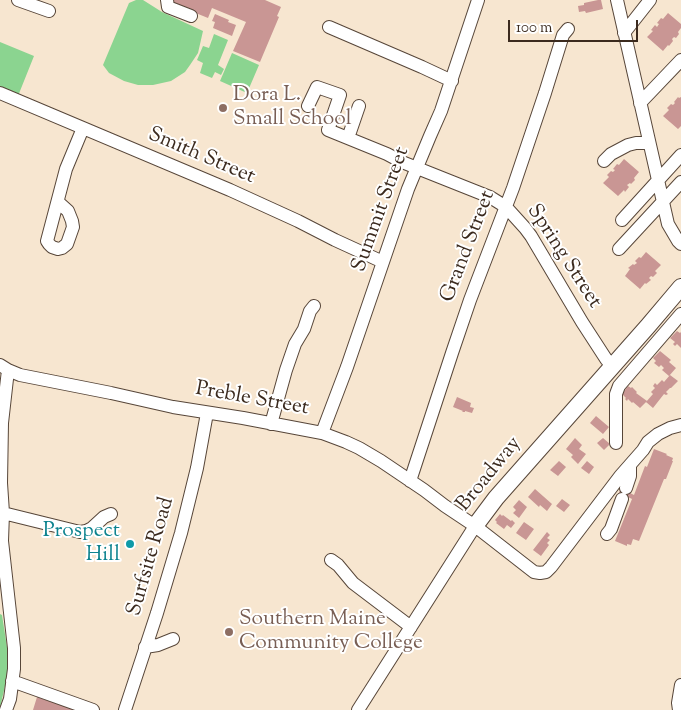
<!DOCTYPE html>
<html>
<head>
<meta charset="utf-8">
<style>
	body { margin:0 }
	#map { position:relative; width:681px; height:710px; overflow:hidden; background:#f7e6d0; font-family:"Sorts Mill Goudy",serif }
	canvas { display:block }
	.scale { position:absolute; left:508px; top:20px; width:130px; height:22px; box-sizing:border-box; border:2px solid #3b2a1e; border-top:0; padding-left:6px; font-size:15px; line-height:18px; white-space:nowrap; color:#3b2a1e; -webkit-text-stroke:4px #fff; paint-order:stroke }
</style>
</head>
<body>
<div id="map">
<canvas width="681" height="710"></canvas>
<div class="scale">100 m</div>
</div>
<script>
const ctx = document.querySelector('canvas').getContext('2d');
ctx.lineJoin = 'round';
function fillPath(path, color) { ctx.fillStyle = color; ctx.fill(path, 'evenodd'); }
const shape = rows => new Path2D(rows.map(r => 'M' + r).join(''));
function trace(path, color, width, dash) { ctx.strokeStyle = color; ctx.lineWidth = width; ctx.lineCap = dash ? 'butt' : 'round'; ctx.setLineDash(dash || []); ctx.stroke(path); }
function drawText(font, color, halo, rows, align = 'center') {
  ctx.font = font + ' "Sorts Mill Goudy",serif'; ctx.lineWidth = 4; ctx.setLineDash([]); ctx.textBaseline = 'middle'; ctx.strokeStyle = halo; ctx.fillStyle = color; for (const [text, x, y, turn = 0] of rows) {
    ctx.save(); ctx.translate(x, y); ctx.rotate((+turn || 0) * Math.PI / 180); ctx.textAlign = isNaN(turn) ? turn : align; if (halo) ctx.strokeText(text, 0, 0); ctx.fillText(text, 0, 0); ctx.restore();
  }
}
fillPath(shape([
	[136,0,143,0,162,12,203,31,198,53,190,65,185,72,171,81,153,85,138,85,124,81,109,73,103,65,129,3],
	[214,34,228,40,218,65,224,69,221,75,215,72,212,78,200,73,203,63,197,60,203,46,209,48],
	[0,42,34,56,18,96,0,89],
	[232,53,259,65,247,93,220,81],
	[0,614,2,615,7,647,9,668,0,708]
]), '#8bd490');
fillPath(shape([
	[173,0,265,0,281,7,277,16,279,17,260,62,233,51,246,22,212,8,208,18,171,3],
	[598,0,601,0,603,9,586,13,585,11,579,12,578,6,584,5,584,3],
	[668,13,681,24,681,28,678,32,679,34,676,38,674,37,672,39,673,41,669,46,668,45,663,51,647,37,653,31,651,30,655,25,657,27,659,24,657,23,661,18,663,19],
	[215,14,229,20,228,22,236,25,232,36,213,28,215,22,212,21],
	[678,97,679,98,681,97,681,126,678,129,663,116,669,110,667,108,671,104,673,105,675,103,674,102],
	[624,159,639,172,634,178,635,180,631,184,630,183,627,185,629,187,625,192,624,190,618,196,603,183,609,177,607,175,611,171,613,172,615,170,613,169,617,164,619,165],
	[646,252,661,265,655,271,657,273,653,277,651,276,649,278,651,280,646,284,645,283,640,289,625,276,630,269,628,268,633,264,634,265,637,263,635,261,639,257,641,258],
	[677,331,680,333,681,332,681,348,677,344,675,346,673,344,675,342,670,338],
	[660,351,671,360,669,362,676,368,669,376,662,370,664,368,661,365,659,367,654,363,656,361,653,358],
	[670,375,678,381,671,388,670,388,666,392,668,394,666,395,664,394,653,408,646,402,653,394,651,392,655,388,653,386,655,383,657,385,662,380,664,382],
	[628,386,631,388,632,387,637,392,636,393,647,401,640,408,633,402,632,403,628,399,627,401,625,399,626,398,622,394],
	[457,397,471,403,470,407,474,408,472,413,465,411,465,412,462,412,463,411,453,407],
	[596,416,609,427,603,434,590,423],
	[575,438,582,445,579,449,586,454,578,464,571,457,573,455,566,449],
	[603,438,610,444,604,450,597,443],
	[654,449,667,454,666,455,673,458,672,461,673,461,666,479,664,479,639,541,633,539,631,545,627,544,627,546,615,541,632,499,628,497,627,501,617,497,622,486,631,490,630,493,634,495,645,466,647,467],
	[559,461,566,467,558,476,550,470],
	[587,461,594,467,589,474,581,468],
	[535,489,552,504,547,511,540,505,539,507,528,497],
	[562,499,570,505,564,512,556,506],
	[519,500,527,507,519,518,513,513,516,510,513,507],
	[500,514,502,516,503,515,511,521,512,520,515,523,511,528,507,525,504,529,496,523,497,522,495,520],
	[524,522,534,529,526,540,516,533],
	[547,532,550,535,547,538,550,540,547,543,549,545,541,556,533,550],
	[37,697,75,710,33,710]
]), '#c99694');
const minor = shape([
	[18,0,49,11],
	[167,0,168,7,191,16],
	[617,0,668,224,678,241,681,244],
	[329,27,422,67,452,81],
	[624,33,650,0],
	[0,93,230,190,298,221,335,240,383,262],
	[640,103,681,60],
	[308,106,317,87,340,95,328,130,387,154,402,162,490,197,506,207,525,228,531,236,582,322,606,359,612,366],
	[348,138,359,106],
	[604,161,611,154,628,145,636,143,649,143],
	[58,202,68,211,72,221,73,227,67,244,62,248,58,249,52,247,49,244,47,241,66,169,83,128],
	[622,220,681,155],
	[619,249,681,182],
	[0,365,8,370,20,375,111,393,173,407,243,418,322,433,346,442,359,448,381,461,424,490,445,506,475,526,534,572,540,573,546,572,551,567,621,475,643,450,648,442,658,434,670,428,681,425],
	[271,424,286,370,295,344,304,329,310,311,314,306],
	[322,433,347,367,408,189,430,136,441,111,478,0],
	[616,443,616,394,619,386,681,314],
	[410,481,452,353,470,300,513,188,545,93,563,35,568,29],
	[626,488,630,476,630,465],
	[3,513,80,532,86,531,92,528,104,517,111,514],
	[607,534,611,529,622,499],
	[331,560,338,565,353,583,411,627],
	[145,647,158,645,173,639],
	[12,681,93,710],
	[6,710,10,699,14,669,14,648,2,541,3,513,1,483,2,423,8,370],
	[125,710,157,613,181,533,197,468,207,413],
	[358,710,475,526],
	[679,710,678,703,681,685]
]);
const major = shape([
	[475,526,496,498,648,326,681,287]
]);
trace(minor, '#574639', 14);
trace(major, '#574639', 18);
trace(minor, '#fff', 12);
trace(major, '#fff', 16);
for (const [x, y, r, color] of [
	[223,108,5,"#8d6e63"],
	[130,544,5,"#0f9aa8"],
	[229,632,5,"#8d6e63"]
]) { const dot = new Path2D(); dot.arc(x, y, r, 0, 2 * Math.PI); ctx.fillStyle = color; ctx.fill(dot); trace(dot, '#fff', 2); }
drawText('21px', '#785e54', '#fff', [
	["Dora L.",233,96],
	["Small School",233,120],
	["Southern Maine",239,620],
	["Community College",239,644]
], 'left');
drawText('21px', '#3b2a1e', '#fff', [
	["Smith Street",201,157,23],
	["Summit Street",382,210,-70],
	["Grand Street",469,247,-69],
	["Spring Street",563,257,57],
	["Preble Street",252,400,10],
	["Broadway",490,475,-51],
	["Surfsite Road",152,557,-74]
]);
drawText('21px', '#0d838f', '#fff', [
	["Prospect",120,532],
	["Hill",120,556]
], 'right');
</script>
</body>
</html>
